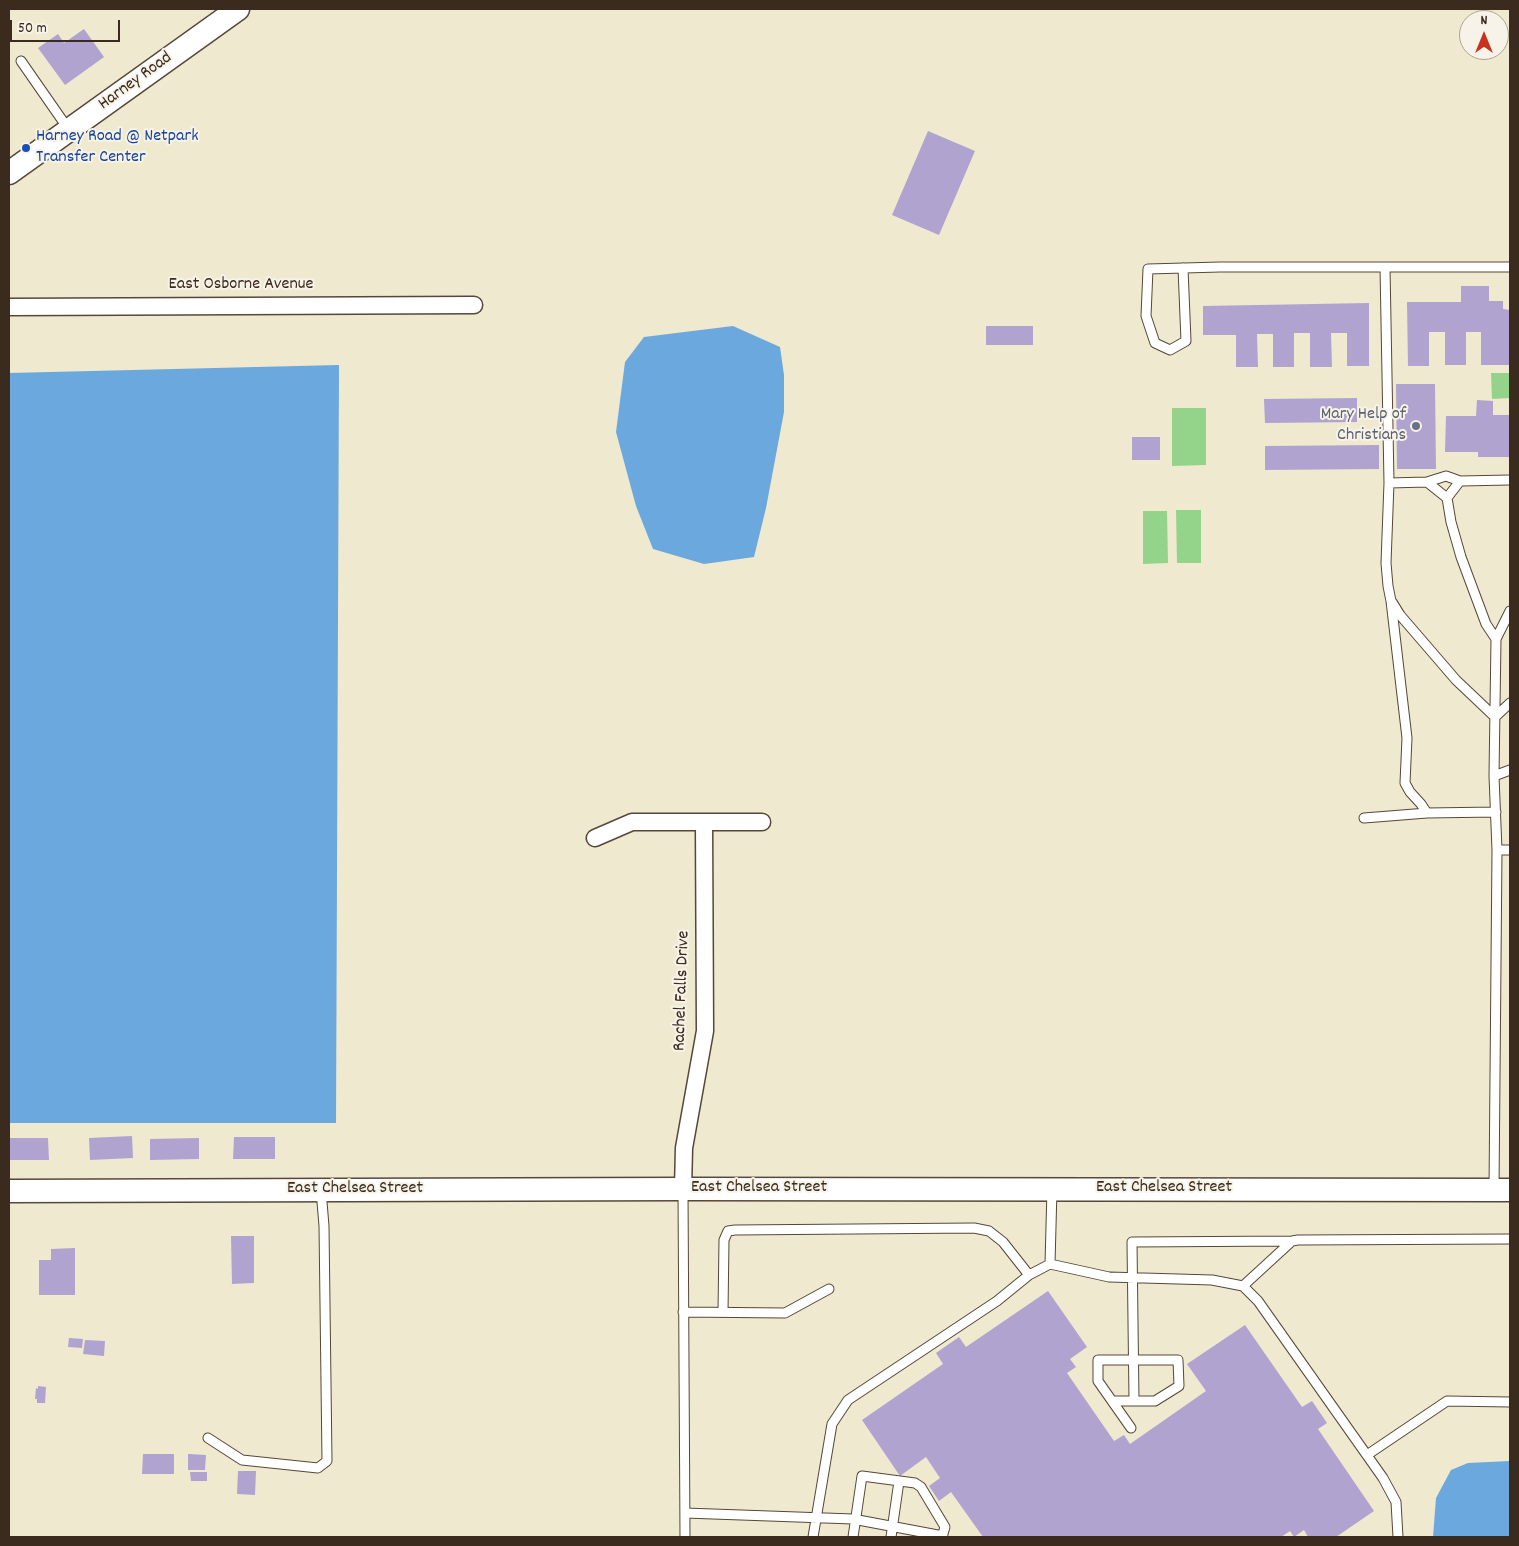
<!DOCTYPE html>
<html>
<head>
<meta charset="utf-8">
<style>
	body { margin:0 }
	#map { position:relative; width:1519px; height:1546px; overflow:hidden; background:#efe9cf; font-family:Dekko,sans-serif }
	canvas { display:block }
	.frame { position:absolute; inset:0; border:10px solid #3b2a1e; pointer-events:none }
	.north { position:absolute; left:1459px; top:10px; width:50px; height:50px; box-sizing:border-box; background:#f7f3e8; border:1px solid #aca397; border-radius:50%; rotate:0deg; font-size:14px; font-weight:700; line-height:20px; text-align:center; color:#3b2a1e }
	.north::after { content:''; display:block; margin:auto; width:18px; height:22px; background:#c8321e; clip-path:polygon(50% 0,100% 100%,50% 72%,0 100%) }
	.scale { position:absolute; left:10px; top:20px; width:110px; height:22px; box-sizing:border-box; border:2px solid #3b2a1e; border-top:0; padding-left:6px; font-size:15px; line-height:18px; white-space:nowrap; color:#3b2a1e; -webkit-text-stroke:4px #f7f3e8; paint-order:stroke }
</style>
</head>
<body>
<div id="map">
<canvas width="1519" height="1546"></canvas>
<div class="frame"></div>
<div class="north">N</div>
<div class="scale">50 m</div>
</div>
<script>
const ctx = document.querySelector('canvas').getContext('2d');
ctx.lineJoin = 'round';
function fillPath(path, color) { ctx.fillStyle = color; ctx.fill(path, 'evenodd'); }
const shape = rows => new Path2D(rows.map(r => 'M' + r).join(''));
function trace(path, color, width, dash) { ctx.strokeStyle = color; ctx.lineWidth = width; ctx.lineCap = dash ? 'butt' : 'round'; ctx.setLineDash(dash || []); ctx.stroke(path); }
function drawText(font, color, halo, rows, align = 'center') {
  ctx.font = font + ' Dekko,sans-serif'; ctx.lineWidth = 4; ctx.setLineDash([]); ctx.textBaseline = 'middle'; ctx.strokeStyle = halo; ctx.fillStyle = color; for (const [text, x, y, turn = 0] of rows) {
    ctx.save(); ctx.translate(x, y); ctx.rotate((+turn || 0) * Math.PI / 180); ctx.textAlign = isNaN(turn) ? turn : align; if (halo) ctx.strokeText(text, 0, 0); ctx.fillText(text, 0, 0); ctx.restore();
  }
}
fillPath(shape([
	[1491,373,1510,373,1510,398,1492,399],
	[1172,408,1206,408,1206,465,1172,466],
	[1176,510,1201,510,1201,563,1177,563],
	[1143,511,1167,511,1168,563,1143,564]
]), '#94d48a');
fillPath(shape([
	[733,326,780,347,784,375,784,412,766,508,754,557,704,564,653,549,636,506,616,432,625,362,644,337],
	[339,365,336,1123,9,1123,9,373],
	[1510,1461,1510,1537,1433,1537,1436,1498,1451,1470,1468,1463]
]), '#6ba8dd');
fillPath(shape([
	[84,29,104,57,65,85,38,48,58,34,64,43],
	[928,131,975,151,939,235,892,215],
	[1461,286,1489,286,1489,301,1503,301,1503,309,1510,310,1510,365,1481,365,1481,332,1466,332,1466,365,1445,365,1445,332,1429,332,1429,366,1408,366,1407,302,1461,302],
	[1369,303,1369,366,1347,366,1347,333,1331,333,1332,367,1310,367,1310,333,1294,333,1294,367,1273,367,1273,334,1257,334,1258,367,1236,367,1236,335,1203,335,1203,306],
	[986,326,1033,326,1033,345,986,345],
	[1396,384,1435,384,1436,469,1397,469],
	[1357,398,1357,422,1265,423,1264,399],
	[1477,400,1493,401,1493,415,1510,415,1510,451,1509,457,1478,457,1478,452,1445,452,1446,416,1476,416],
	[1132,437,1160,437,1160,460,1132,460],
	[1379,445,1379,469,1265,470,1265,446],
	[132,1136,133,1158,90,1160,89,1138],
	[234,1137,275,1137,275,1159,233,1159],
	[9,1138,48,1138,49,1160,9,1160],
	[199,1138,199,1159,150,1160,150,1139],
	[231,1236,254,1236,254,1283,232,1284],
	[75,1248,75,1295,39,1295,39,1260,51,1260,51,1249],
	[1048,1291,1087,1347,1070,1359,1076,1367,1067,1373,1114,1441,1124,1435,1130,1444,1206,1391,1187,1364,1245,1325,1302,1407,1312,1401,1327,1423,1318,1429,1374,1511,1336,1537,1308,1537,1304,1530,1294,1537,1290,1531,1281,1537,983,1537,951,1492,939,1501,929,1486,940,1478,926,1457,900,1476,862,1420,943,1364,936,1353,959,1337,966,1347],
	[69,1338,83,1339,82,1348,68,1347],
	[85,1340,105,1341,104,1356,83,1354],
	[38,1386,46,1387,45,1403,37,1403,37,1399,35,1399,36,1388,38,1389],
	[143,1454,174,1454,174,1474,142,1474],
	[188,1454,206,1455,205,1470,188,1470],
	[238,1471,256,1471,255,1495,237,1494],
	[190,1472,207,1472,207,1481,191,1481]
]), '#b0a3d0');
const lane = shape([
	[21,61,69,130],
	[1385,267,1389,483,1386,563,1388,586,1391,601,1407,738,1405,783,1410,792,1421,804,1427,813,1496,812],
	[1183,268,1186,341,1170,350,1155,343,1146,316,1148,269,1220,267,1510,267],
	[1427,482,1447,498,1451,522,1461,557,1486,624,1496,639,1510,611],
	[1389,483,1427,482,1446,476,1460,481,1510,480],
	[1447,498,1460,481],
	[1392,602,1400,615,1456,680,1495,717,1510,703],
	[1494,776,1496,639],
	[1364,818,1427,813],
	[1497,850,1494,776,1510,770],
	[1494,1189,1497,850,1510,850],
	[683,1190,685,1537],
	[1050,1264,1052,1189],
	[1243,1286,1292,1241,1298,1240,1510,1239],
	[683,1312,785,1313,829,1289],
	[723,1312,724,1240,728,1231,735,1230,974,1228,989,1231,1003,1242,1029,1275],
	[1112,1401,1155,1401,1179,1386,1178,1360,1098,1360,1098,1381,1131,1428],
	[1134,1401,1132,1242,1292,1241],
	[208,1438,242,1460,318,1468,327,1461,324,1226,321,1190],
	[1367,1455,1447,1401,1510,1402],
	[685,1513,853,1519,943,1536],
	[813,1537,832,1424,848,1400,997,1301,1029,1275,1050,1264,1109,1277,1212,1280,1243,1286,1258,1301,1383,1478,1396,1502,1398,1537],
	[853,1537,862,1476,915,1483,921,1487,945,1527,942,1537],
	[891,1537,899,1481]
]);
const street = shape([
	[9,307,474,305],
	[595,838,632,822,762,822],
	[683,1189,684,1148,705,1031,704,822]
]);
const secondary = shape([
	[9,173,238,9],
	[9,1191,683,1189,1510,1190]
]);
trace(lane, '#564739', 11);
trace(street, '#564739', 19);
trace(secondary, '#564739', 25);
trace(lane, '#fff', 9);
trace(street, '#fff', 16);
trace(secondary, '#fff', 22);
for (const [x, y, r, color] of [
	[26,148,5,"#1a4fb4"],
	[1416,426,5,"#6b7280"]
]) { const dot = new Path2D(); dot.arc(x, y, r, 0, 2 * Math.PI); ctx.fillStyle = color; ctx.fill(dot); trace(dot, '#f7f3e8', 2); }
drawText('18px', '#3b2a1e', '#f7f3e8', [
	["Harney Road",136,82,-36],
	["East Osborne Avenue",241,286],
	["Rachel Falls Drive",683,991,-88],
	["East Chelsea Street",759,1189],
	["East Chelsea Street",1164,1189],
	["East Chelsea Street",355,1190]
]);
drawText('18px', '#164399', '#f7f3e8', [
	["Harney Road @ Netpark",36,138],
	["Transfer Center",36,159]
], 'left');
drawText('18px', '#5b616d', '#f7f3e8', [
	["Mary Help of",1406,416],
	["Christians",1406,437]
], 'right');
</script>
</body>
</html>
